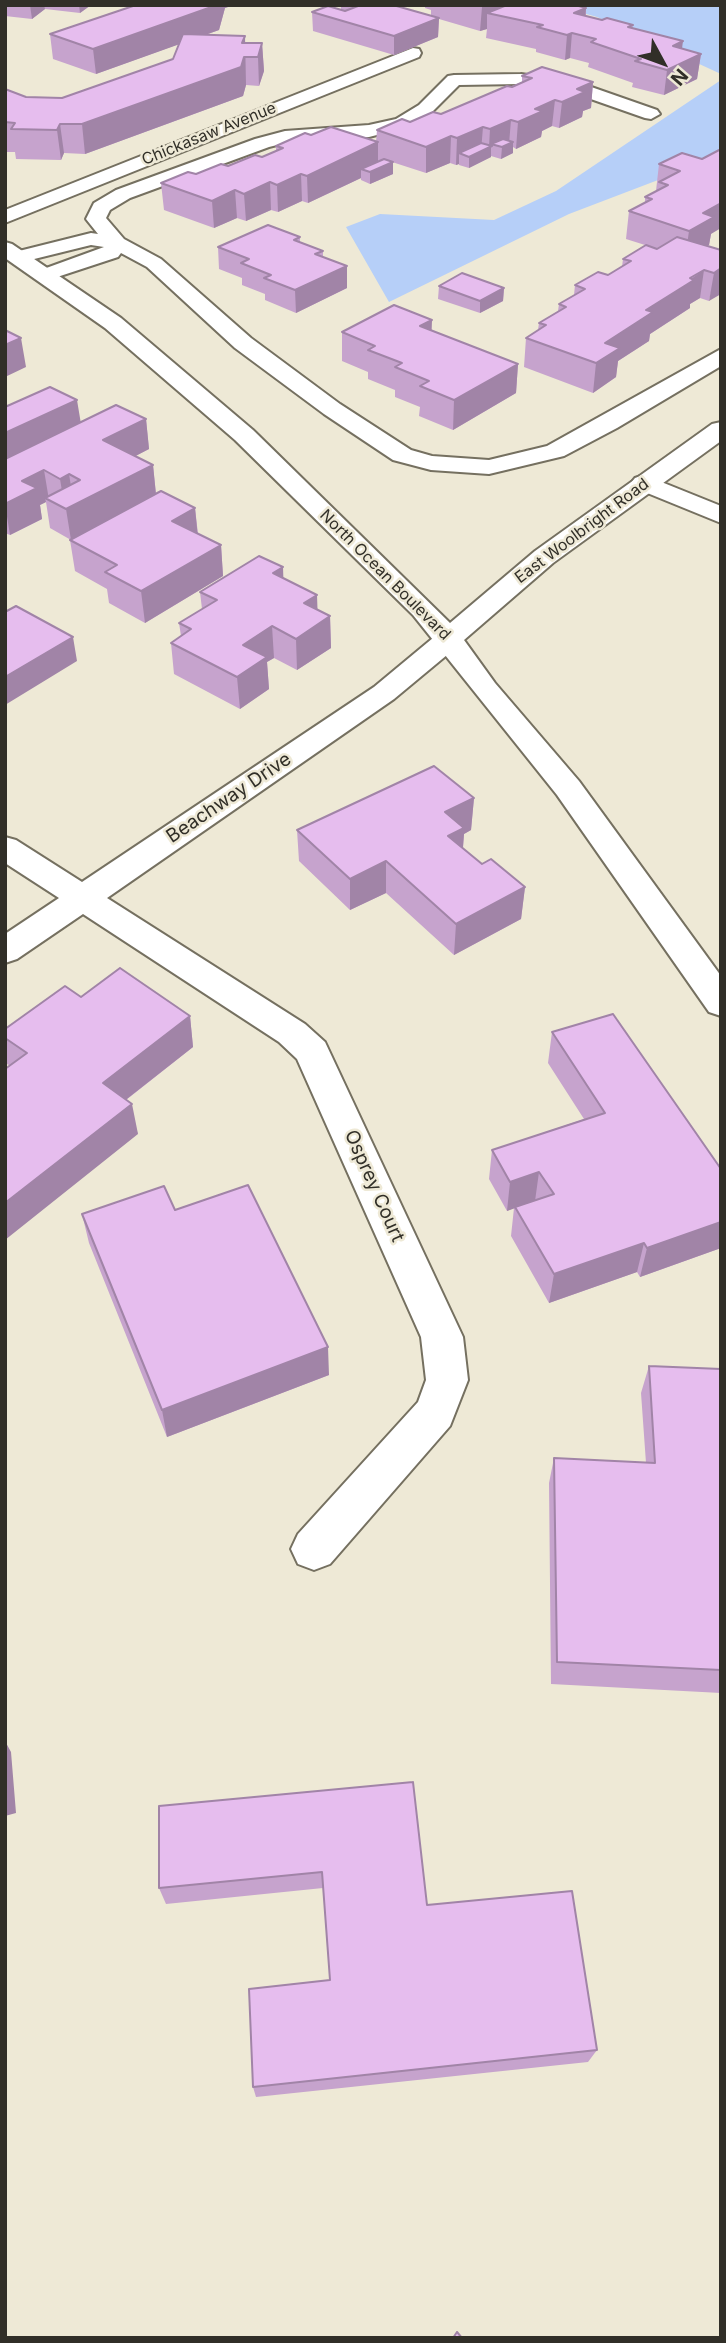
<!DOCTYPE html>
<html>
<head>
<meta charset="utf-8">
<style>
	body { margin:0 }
	#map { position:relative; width:726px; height:2343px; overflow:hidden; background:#eee9d6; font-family:Inter,sans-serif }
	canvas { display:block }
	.frame { position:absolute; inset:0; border:7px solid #312f28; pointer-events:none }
	.north { position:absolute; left:628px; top:28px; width:70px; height:70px; -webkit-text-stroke:5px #eee9d6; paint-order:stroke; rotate:131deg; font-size:19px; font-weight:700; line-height:28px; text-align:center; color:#312f28 }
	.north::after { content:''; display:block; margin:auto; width:24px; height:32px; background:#312f28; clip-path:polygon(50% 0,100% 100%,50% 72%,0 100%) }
</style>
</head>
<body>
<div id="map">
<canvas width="726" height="2343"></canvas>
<div class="frame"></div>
<div class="north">N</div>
</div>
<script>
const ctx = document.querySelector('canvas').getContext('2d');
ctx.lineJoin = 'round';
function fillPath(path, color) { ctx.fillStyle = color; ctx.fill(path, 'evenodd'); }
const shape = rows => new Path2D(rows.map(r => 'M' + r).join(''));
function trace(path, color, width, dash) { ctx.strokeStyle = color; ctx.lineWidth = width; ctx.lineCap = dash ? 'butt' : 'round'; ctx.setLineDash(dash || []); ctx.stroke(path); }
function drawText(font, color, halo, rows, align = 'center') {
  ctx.font = font + ' Inter,sans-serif'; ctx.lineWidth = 5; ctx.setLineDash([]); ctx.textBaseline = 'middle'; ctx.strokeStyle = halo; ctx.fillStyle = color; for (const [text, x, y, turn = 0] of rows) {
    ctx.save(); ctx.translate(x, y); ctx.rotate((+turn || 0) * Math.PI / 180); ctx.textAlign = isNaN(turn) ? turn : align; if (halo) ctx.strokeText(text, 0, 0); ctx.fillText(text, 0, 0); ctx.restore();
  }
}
fillPath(shape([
	[518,5,721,5,721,74,597,17,554,5],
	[721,80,721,156,569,214,389,302,346,227,380,214,494,220,556,191]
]), '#b6cff8');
const street = shape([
	[413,48,419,49,421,53,419,57,5,223,5,210,413,48],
	[521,74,577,82,657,110,660,114,651,119,645,118,568,91,521,84,459,85,431,113,408,127,369,137,285,143,269,147,130,198,110,210,106,218,124,239,161,259,251,338,340,404,411,450,432,456,489,460,547,446,721,349,721,366,617,428,564,456,489,474,431,470,393,460,324,414,235,348,147,267,121,253,118,257,45,281,38,279,34,275,38,271,104,247,91,245,18,263,11,261,8,257,11,253,91,233,98,234,86,219,94,203,116,190,255,139,285,131,369,125,396,119,419,105,448,76,454,75,521,74],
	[644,475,721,506,721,523,635,488,631,483,635,478,644,475],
	[449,631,459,633,463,639,459,645,394,699,107,898,305,1024,325,1042,463,1337,468,1380,450,1426,330,1564,314,1570,298,1564,291,1549,298,1534,418,1402,426,1380,421,1337,297,1059,279,1042,83,914,17,959,5,963,5,934,59,898,5,863,5,837,16,840,82,882,374,687,439,633,449,631]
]);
const secondary = shape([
	[5,242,12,244,121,318,253,430,450,623,535,551,712,424,721,422,721,441,553,563,464,640,495,683,579,781,721,976,721,1016,709,1012,557,795,413,615,235,440,105,328,5,258,5,242]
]);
trace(street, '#757060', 4);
trace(secondary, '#757060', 4);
fillPath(street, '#fff');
fillPath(secondary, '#fff');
fillPath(shape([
	[5,5,91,5,80,13,45,9,32,19,5,16],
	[136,5,234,5,225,8,219,30,205,35,245,43,262,43,264,71,259,86,246,85,243,96,85,154,64,153,61,160,16,159,15,152,5,152,5,89,26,97,62,98,173,59,179,44,96,74,53,59,50,34],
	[341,5,393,5,431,16,431,10,425,8,425,5,575,5,586,8,586,16,602,20,633,25,632,28,682,49,701,54,697,79,664,95,632,87,633,83,588,67,589,63,570,58,565,60,536,52,536,49,486,38,487,29,480,31,439,19,438,37,394,55,313,31,312,12,341,10],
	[522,76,593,82,591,108,583,111,582,117,559,128,552,126,542,131,541,137,516,149,513,147,513,153,501,159,491,156,491,157,469,168,459,165,459,164,456,165,450,163,426,173,392,162,393,174,370,184,361,180,361,178,308,203,302,201,278,212,271,210,246,221,237,218,214,228,164,210,161,183,262,157,276,151,276,146,311,135,376,142,377,130,441,114,522,82],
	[682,153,711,234,709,245,707,246,721,250,709,301,700,298,690,304,690,308,650,334,649,341,618,361,616,377,593,393,524,367,526,338,538,330,539,323,558,311,559,304,574,295,575,285,608,275,622,267,623,259,645,245,626,239,629,211,645,203,645,197,656,191,659,164],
	[300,237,300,242,323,251,323,257,347,266,347,288,296,313,265,300,265,294,242,285,242,278,219,269,218,247],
	[439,286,504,288,503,301,480,313,438,299],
	[431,330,518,364,516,393,453,430,419,416,420,407,395,397,395,390,368,379,368,372,342,361,342,332],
	[5,407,80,422,146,419,149,449,135,456,153,465,156,494,195,508,198,534,221,545,223,576,145,623,109,603,107,589,75,571,70,540,71,540,50,528,46,502,40,505,42,519,10,535,5,533],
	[283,567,283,578,318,610,330,616,331,648,297,670,274,658,267,662,269,689,240,709,174,674,171,643,181,636,179,623,202,609,200,592],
	[474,798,471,830,464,834,463,848,482,864,525,887,521,919,454,955,386,893,350,910,299,861,297,830],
	[81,997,190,1016,193,1047,126,1100,138,1134,7,1064,5,1056,5,1029],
	[552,1032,721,1169,721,1248,640,1277,637,1272,549,1303,511,1236,514,1208,507,1211,489,1179,492,1150,584,1119,548,1063],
	[175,1210,329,1375,167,1437,89,1243,82,1214],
	[649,1366,721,1369,721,1693,551,1684,549,1483,554,1458,646,1463,641,1393],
	[159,1806,427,1905,597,2050,588,2062,256,2097,253,2087,330,1980,323,1888,166,1904,159,1888]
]), '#c6a3cd');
fillPath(shape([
	[30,5,44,5,45,9,32,19],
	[79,5,91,5,80,13],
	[217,5,234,5,225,8,219,30,96,74,93,49],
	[486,5,525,5,487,13,487,29,480,31,482,7],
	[586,8,584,33,574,13],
	[439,18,438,37,394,55,394,36],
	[572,33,570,58,565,60,567,35],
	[245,36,246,85,243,96,85,154,82,124,242,43],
	[683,41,680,64,701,54,697,79,664,95,667,70,673,46],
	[262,43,264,71,259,86,258,57],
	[593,82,591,108,583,111,582,117,559,128,562,102,577,89],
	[555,100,552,126,542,131,541,137,516,149,518,122,535,109],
	[511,120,509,144,513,142,513,153,501,159,502,147,491,144,491,157,469,168,469,157,459,153,459,164,456,165,457,138,483,127,481,151,489,147,490,129],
	[60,124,64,153,61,160,57,130],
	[451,136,450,163,426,173,426,147],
	[378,142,378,168,393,162,393,174,370,184,370,172,361,169,361,178,308,203,307,176],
	[301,174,302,201,278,212,277,185],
	[270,182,271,210,246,221,244,194],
	[235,190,237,218,214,228,212,201],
	[721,203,721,228,711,234,709,245,685,259,689,231,703,213],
	[347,266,347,288,296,313,295,290],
	[721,268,721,294,709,301,714,273],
	[704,270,700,298,690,304,690,308,650,334,649,341,618,361,616,377,593,393,596,363,605,343,646,310],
	[504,288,503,301,480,313,480,301],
	[432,320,431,349,420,326],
	[21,338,26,367,5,377,5,345],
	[518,364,516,393,453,430,454,400],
	[77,400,81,424,5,459,5,433],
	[146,419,149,449,107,471,103,440],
	[153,465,156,495,71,540,66,509],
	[44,470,49,500,45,498,46,502,40,505,42,519,10,535,5,504,22,481],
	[69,474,74,505,65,509,60,479],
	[195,508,198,538,172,521],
	[221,545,223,576,145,623,141,591],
	[283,567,284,598,273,573],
	[317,595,318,624,330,616,331,648,297,670,296,639,304,603],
	[272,626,274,658,267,662,269,689,240,709,237,677,243,645],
	[73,637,77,661,5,705,5,677],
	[474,798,471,830,464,834,462,859,447,867,445,812],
	[386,861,386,893,350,910,350,879],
	[525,887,521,919,454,955,456,924],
	[190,1016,193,1047,109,1113,103,1083],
	[132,1104,138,1134,5,1240,5,1203],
	[539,1172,535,1201,507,1211,510,1182],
	[721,1222,721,1248,640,1277,647,1248],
	[644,1243,637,1272,549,1303,554,1274],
	[328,1347,329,1375,167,1437,162,1410],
	[5,1741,11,1752,16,1813,5,1816]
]), '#a184a7');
const building = shape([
	[136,5,217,5,93,49,50,34,136,5],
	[355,5,393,5,439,18,394,36,312,12,328,6,345,11,358,6,355,5],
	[507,5,575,5,586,8,574,13,602,20,607,18,633,25,628,27,683,41,673,46,701,54,667,70,635,61,641,59,591,42,596,39,572,33,567,35,537,27,543,25,487,13,507,5],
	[183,34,245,36,242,43,262,43,258,57,244,57,241,67,82,124,60,124,57,130,11,129,15,123,5,122,5,89,26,97,62,98,173,59,183,34],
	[542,67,593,82,577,89,585,92,562,102,555,100,535,109,543,111,518,122,511,120,490,129,483,127,457,138,451,136,426,147,377,130,402,119,410,122,433,112,441,114,507,86,512,87,532,78,522,76,542,67],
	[331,127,378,142,307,176,301,174,277,185,270,182,244,194,235,190,212,201,161,183,188,172,196,174,221,164,228,166,255,155,262,157,283,148,276,146,305,133,311,135,331,127],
	[503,139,513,142,502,147,491,144,503,139],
	[481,143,492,146,469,157,459,153,481,143],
	[721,149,721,203,703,213,714,217,689,231,629,211,652,199,645,197,668,185,659,182,680,171,659,164,682,153,702,159,721,149],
	[384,159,393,162,370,172,361,169,384,159],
	[268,225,300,237,294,240,323,251,315,254,347,266,295,290,264,278,271,275,241,263,249,259,218,247,268,225],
	[677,237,721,250,721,268,714,273,704,270,690,278,694,280,646,310,653,312,605,343,620,348,596,363,526,338,546,325,539,323,566,307,559,304,585,289,575,285,598,272,608,275,631,261,623,259,646,245,657,249,677,237],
	[462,273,504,288,480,301,439,286,462,273],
	[394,305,432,320,420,326,518,364,454,400,420,386,429,381,395,367,402,363,368,350,375,346,342,332,394,305],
	[5,330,21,338,5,345,5,330],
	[50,387,77,400,5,433,5,407,50,387],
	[116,405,146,419,103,440,153,465,66,509,45,498,80,480,69,474,60,479,44,470,22,481,37,488,5,504,5,459,116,405],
	[161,491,195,508,172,521,221,545,141,591,105,572,117,565,70,540,161,491],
	[259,556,283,567,273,573,317,595,304,603,330,616,296,639,272,626,243,645,267,657,237,677,171,643,191,629,179,623,217,600,200,592,259,556],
	[16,606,73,637,5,677,5,612,16,606],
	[434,766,474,798,445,812,464,828,448,836,482,864,491,859,525,887,456,924,386,861,350,879,297,830,434,766],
	[120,968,190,1016,103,1083,132,1104,5,1203,5,1069,27,1053,5,1038,5,1029,65,986,81,997,120,968],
	[613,1014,721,1169,721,1222,647,1248,644,1243,554,1274,515,1207,554,1194,539,1172,510,1182,492,1150,605,1113,552,1032,613,1014],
	[248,1185,328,1347,162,1410,82,1214,164,1186,175,1210,248,1185],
	[649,1366,721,1369,721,1670,557,1662,554,1458,655,1463,649,1366],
	[413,1782,427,1905,572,1891,597,2050,253,2087,249,1989,330,1980,322,1872,159,1888,159,1806,413,1782],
	[457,2332,462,2338,453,2338,457,2332]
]);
fillPath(building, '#e6bdee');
trace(building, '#a184a7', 2);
drawText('16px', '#312f28', '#eee9d6', [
	["Chickasaw Avenue",209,134,-22],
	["East Woolbright Road",582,531,-37],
	["North Ocean Boulevard",385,575,45]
]);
drawText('19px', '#312f28', '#eee9d6', [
	["Beachway Drive",229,798,-34],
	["Osprey Court",374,1186,66]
]);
</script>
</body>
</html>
